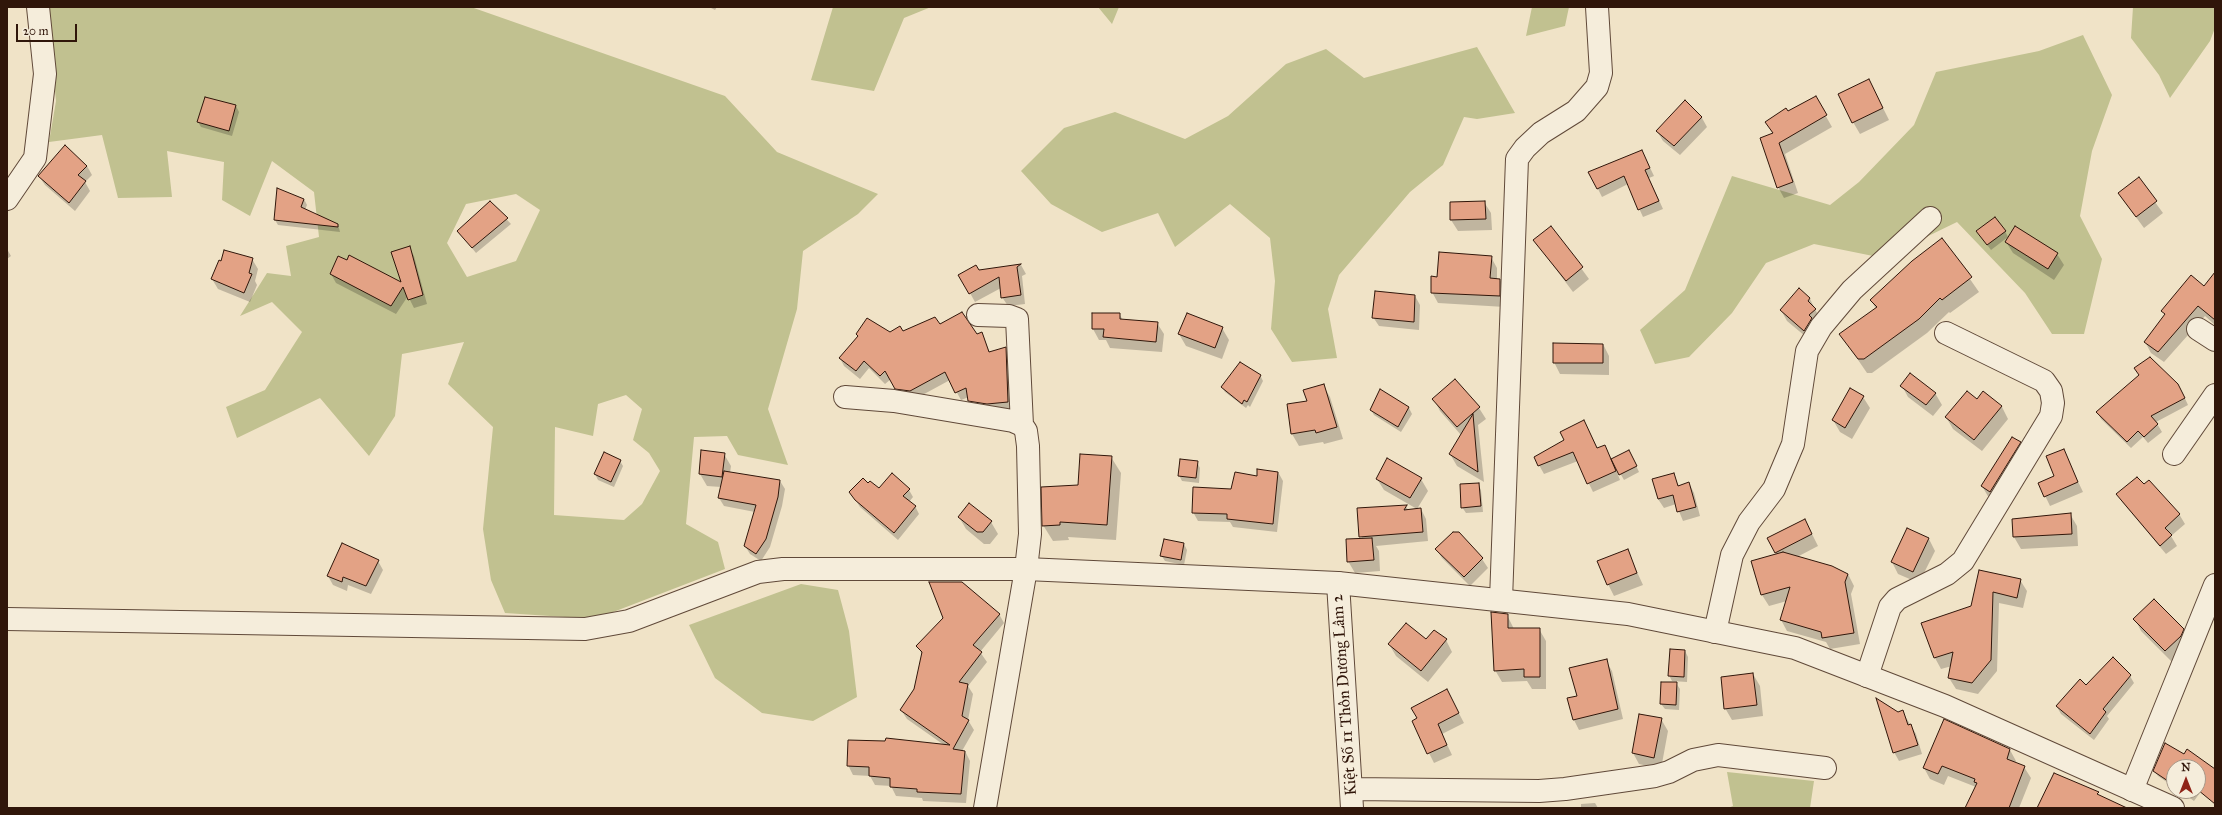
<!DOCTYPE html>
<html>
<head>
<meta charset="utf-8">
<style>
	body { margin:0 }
	#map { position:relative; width:2222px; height:815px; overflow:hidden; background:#f0e3c7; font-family:"IM FELL Great Primer",serif }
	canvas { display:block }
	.frame { position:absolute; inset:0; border:8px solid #30160a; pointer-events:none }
	.north { position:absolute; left:2166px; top:759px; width:40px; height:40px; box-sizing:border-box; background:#f5eddb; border:1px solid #a69787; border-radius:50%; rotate:0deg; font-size:11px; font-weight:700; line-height:16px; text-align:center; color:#30160a }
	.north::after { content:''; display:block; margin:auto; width:14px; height:18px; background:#8f2418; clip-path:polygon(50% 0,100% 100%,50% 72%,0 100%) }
	.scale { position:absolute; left:16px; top:24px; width:61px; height:18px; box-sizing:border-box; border:2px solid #30160a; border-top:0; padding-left:5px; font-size:12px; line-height:14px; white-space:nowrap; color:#30160a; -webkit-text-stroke:3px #f5eddb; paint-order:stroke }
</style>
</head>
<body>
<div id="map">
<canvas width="2222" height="815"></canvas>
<div class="frame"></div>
<div class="north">N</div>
<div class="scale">20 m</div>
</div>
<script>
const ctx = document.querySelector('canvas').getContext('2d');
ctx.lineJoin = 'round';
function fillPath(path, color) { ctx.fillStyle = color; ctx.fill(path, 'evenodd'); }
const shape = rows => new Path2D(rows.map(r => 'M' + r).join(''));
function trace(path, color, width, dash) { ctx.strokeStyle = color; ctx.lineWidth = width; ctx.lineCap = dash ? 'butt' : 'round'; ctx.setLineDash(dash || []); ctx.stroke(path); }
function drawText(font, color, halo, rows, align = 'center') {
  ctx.font = font + ' "IM FELL Great Primer",serif'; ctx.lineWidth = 4; ctx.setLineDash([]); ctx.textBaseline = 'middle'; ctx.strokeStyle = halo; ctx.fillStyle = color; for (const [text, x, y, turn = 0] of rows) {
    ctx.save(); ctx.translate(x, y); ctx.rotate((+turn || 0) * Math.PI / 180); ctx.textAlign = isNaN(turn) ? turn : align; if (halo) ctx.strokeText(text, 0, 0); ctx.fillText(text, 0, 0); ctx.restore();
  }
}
fillPath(shape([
	[47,7,471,7,725,96,777,152,878,194,858,214,803,251,797,309,768,409,788,465,738,455,727,436,694,437,686,524,718,542,725,569,595,619,505,613,491,580,483,529,493,427,448,384,464,342,402,354,395,416,369,456,320,398,237,438,226,407,265,390,302,332,272,302,240,316,267,273,291,276,286,246,319,237,314,192,272,161,250,216,222,200,224,162,167,151,172,197,118,198,102,135,49,142,56,101],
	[516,194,540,210,516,261,467,277,447,243,466,204],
	[626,395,642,409,633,440,649,453,660,471,642,504,624,520,554,515,555,427,593,436,598,404],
	[833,7,931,7,904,18,874,91,811,80],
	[1098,7,1119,7,1112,24],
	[1532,7,1569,7,1565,26,1526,36],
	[2133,7,2215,7,2215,28,2210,41,2170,98,2159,75,2131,38],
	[2083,35,2112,95,2092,151,2080,216,2102,259,2084,334,2052,334,2025,293,1957,222,1883,258,1814,244,1766,263,1732,313,1689,357,1655,364,1640,330,1685,290,1732,176,1830,205,1859,182,1914,125,1936,72,2039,51],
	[1477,47,1515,113,1477,119,1464,117,1443,165,1410,192,1339,275,1328,309,1337,358,1292,362,1271,329,1275,281,1270,238,1230,204,1175,247,1158,213,1102,232,1051,204,1021,171,1064,128,1115,112,1185,139,1228,116,1286,64,1326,49,1364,78],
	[801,584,838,590,849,631,857,697,813,721,762,713,715,678,689,625],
	[1727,772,1814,781,1810,808,1728,808,1733,806]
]), '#c1c190');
fillPath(shape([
	[709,7,717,7,715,10],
	[1875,92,1889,120,1860,134,1853,122],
	[1815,97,1832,127,1785,154,1798,193,1784,198,1778,187,1773,134,1766,122],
	[1685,101,1702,118,1707,127,1680,155,1663,141,1657,131],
	[236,106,239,112,232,136,201,127,198,122],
	[1642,151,1654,176,1649,178,1663,209,1643,217,1628,184,1602,197,1590,173],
	[87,166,92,175,85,182,90,191,75,211,45,185,39,176],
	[2138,179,2163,213,2144,228,2119,194],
	[304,199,307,205,305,210,338,224,340,232,278,225,275,220],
	[490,202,511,224,476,253,458,231],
	[1484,202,1491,213,1492,230,1458,231,1451,220],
	[1551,227,1589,279,1573,292,1534,240],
	[2005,231,2008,237,1991,250,1981,237],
	[1942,239,1979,292,1950,313,1949,312,1927,333,1872,373,1867,373,1841,335,1876,309,1871,300],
	[2006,242,2057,254,2064,265,2054,280,2013,253],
	[409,247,414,256,427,304,414,308,408,296,396,314,336,283,331,274,403,284],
	[7,249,11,256,7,259],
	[1491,257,1497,268,1497,280,1500,280,1506,291,1505,307,1438,303,1432,292,1438,278],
	[252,259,258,269,255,281,257,285,250,302,218,289,212,279],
	[1021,265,1026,274,1022,276,1025,304,1008,306,1002,297,1001,288,975,302,960,275,978,271],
	[2215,274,2215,325,2205,316,2164,362,2151,353,2145,342,2165,315,2163,311,2204,288],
	[1799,289,1810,299,1821,321,1811,341,1787,321,1781,310],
	[1415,296,1420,305,1419,330,1379,326,1373,317],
	[1093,314,1119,314,1123,320,1157,323,1164,334,1162,352,1110,348,1106,340,1099,340,1093,329],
	[939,325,977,335,982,333,990,353,1005,348,1010,356,1012,410,974,409,969,397,961,400,950,380,915,399,901,397,891,379,885,384,869,368,860,379,844,366,840,358,890,333],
	[1222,328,1229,340,1222,359,1186,346,1179,334],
	[1603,344,1609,356,1609,375,1560,374,1554,362],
	[1260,375,1263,381,1250,407,1248,405,1246,408,1225,392,1222,387],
	[1323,385,1330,397,1343,439,1324,444,1323,442,1299,446,1292,434,1288,405,1308,402],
	[1902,386,1935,393,1942,405,1933,416,1908,397],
	[1380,391,1409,408,1412,414,1401,432,1374,415,1371,410],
	[1983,392,2002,407,2008,419,1982,451,1953,429,1946,417,1977,400],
	[2182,392,2188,405,2156,422,2162,432,2148,443,2143,437,2131,448,2101,419,2097,412],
	[1863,397,1870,408,1852,439,1840,432,1833,420],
	[1434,400,1479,408,1486,419,1478,425,1484,482,1457,466,1450,454,1461,435,1440,411],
	[1588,429,1598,449,1605,446,1612,460,1632,457,1639,472,1624,480,1616,466,1615,467,1620,480,1593,492,1578,461,1544,474,1539,465],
	[2020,443,2027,454,1989,498,1982,486],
	[2063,450,2083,492,2050,506,2039,483,2055,476],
	[724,454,731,466,730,473,780,481,785,489,782,506,770,547,761,561,750,554,745,546,755,512,724,506,719,498,721,487,707,486,700,474],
	[1111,457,1121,473,1116,540,1068,537,1069,540,1053,541,1043,525,1079,485],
	[1388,460,1421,479,1428,491,1417,509,1384,490,1377,479],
	[620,461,623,466,614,487,598,480,595,474],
	[1197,462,1200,468,1199,483,1182,481,1179,475],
	[1278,472,1283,481,1277,532,1233,527,1230,522,1198,521,1193,512,1258,477],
	[1673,474,1679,486,1689,483,1694,493,1700,516,1683,521,1676,504,1664,508,1658,499,1653,480],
	[1478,484,1481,490,1483,512,1466,513,1462,507],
	[868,485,879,490,909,490,913,497,909,502,915,506,919,514,898,540,860,507,855,499],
	[2117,494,2179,514,2185,524,2171,536,2177,546,2166,554,2123,503],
	[1406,506,1408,510,1421,509,1426,519,1428,541,1376,546,1379,551,1380,571,1355,573,1348,561,1362,540,1359,508],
	[2070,514,2077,526,2078,546,2021,549,2014,537,2013,519],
	[959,517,991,522,998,534,990,544,984,544,966,529],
	[1811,532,1818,546,1797,557,1848,574,1854,586,1851,594,1860,644,1830,649,1826,642,1787,631,1781,620,1787,601,1769,606,1762,595,1777,555,1769,539],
	[1458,533,1482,559,1488,568,1470,586,1442,558,1436,549],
	[1929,539,1935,551,1919,583,1898,574,1892,562],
	[1164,540,1184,544,1187,550,1184,565,1165,561,1161,555],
	[1627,550,1643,585,1614,596,1608,584],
	[378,561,383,570,371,594,348,585,347,591,333,585,328,576],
	[1980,571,2020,580,2027,591,2023,608,1999,603,1997,671,1978,694,1956,689,1949,678,1952,666,1941,669,1935,658,1923,624,1972,606],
	[999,614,1004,623,980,652,987,662,968,686,973,694,968,720,974,730,962,751,965,751,970,761,966,803,923,801,922,798,896,796,891,786,875,785,870,776,853,775,848,765,944,745,907,719,901,710,915,689,922,655,918,646],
	[1507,615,1514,629,1539,629,1546,641,1546,689,1532,689,1527,681,1502,682,1495,670],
	[2135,619,2183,630,2190,642,2172,662,2141,631],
	[1446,640,1452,652,1428,682,1396,656,1389,644],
	[1685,651,1688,657,1687,682,1672,681,1669,675],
	[1606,661,1612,671,1623,719,1579,730,1574,720,1578,696],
	[1753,674,1760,686,1763,716,1732,720,1725,708],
	[2130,676,2134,683,2107,716,2109,719,2094,740,2061,714,2057,707],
	[1676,683,1680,689,1679,710,1665,709,1661,704],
	[1452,700,1464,723,1442,734,1452,755,1434,763,1413,721],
	[1902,711,1916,734,1922,754,1899,761,1894,752,1897,713],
	[1661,719,1668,731,1661,769,1639,764,1633,753],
	[2010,750,2016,761,2015,763,2024,767,2031,778,2019,808,1971,808,1976,787,1948,776,1944,785,1930,779,1924,768],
	[2186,757,2206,764,2207,783,2194,801,2180,791,2198,791,2198,767,2174,767,2174,787,2158,776,2154,771],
	[1595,803,1598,808,1581,808,1581,804]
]), '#0003');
const building = shape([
	[1869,79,1883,108,1852,123,1838,94,1869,79],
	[1816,96,1827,115,1779,143,1793,182,1777,188,1760,138,1773,133,1765,122,1786,108,1788,111,1816,96],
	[205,97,236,105,229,131,197,122,205,97],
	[1685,100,1702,117,1674,146,1656,131,1685,100],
	[65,145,87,166,78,175,86,181,69,203,38,176,65,145],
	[1642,150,1650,168,1645,170,1659,201,1638,210,1624,176,1597,189,1588,172,1642,150],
	[2139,177,2157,201,2136,217,2118,193,2139,177],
	[277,188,304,199,301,207,338,224,338,227,274,220,277,188],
	[490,201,508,218,472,248,457,231,490,201],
	[1485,201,1486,219,1450,220,1450,202,1485,201],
	[1995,217,2006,231,1987,245,1976,231,1995,217],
	[1551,226,1583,267,1566,281,1533,240,1551,226],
	[2015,226,2058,253,2048,269,2005,242,2015,226],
	[1942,238,1972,277,1942,300,1940,298,1919,319,1864,359,1858,359,1839,334,1877,307,1870,300,1912,261,1942,238],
	[410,246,423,295,408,300,403,287,391,306,330,274,338,256,347,260,349,255,401,282,391,252,410,246],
	[224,250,253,258,249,273,252,274,244,293,211,279,219,260,221,261,224,250],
	[1439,252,1492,256,1490,278,1500,279,1500,296,1431,293,1431,276,1437,277,1439,252],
	[1021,264,1017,267,1021,295,1001,298,999,277,969,294,958,275,976,265,979,270,1021,264],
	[2215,272,2215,320,2198,306,2158,352,2144,342,2165,314,2161,311,2191,275,2204,286,2215,272],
	[1799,288,1810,298,1808,301,1816,309,1809,315,1812,318,1804,331,1780,310,1799,288],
	[1375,291,1415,295,1414,322,1372,318,1375,291],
	[962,312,977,334,982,332,989,352,1006,347,1008,402,987,404,968,401,966,388,955,393,945,372,910,391,895,389,885,371,880,376,864,361,856,371,839,358,858,336,856,334,867,318,890,332,900,326,903,331,935,317,940,324,962,312],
	[1092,313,1120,313,1120,319,1158,322,1156,342,1103,337,1104,329,1092,329,1092,313],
	[1187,313,1223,327,1215,348,1178,334,1187,313],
	[1553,343,1603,344,1603,363,1553,363,1553,343],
	[2150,357,2178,384,2185,398,2151,416,2158,424,2144,437,2138,431,2127,442,2096,412,2139,375,2134,368,2150,357],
	[1240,362,1261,375,1247,402,1244,400,1242,404,1221,387,1240,362],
	[1910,373,1936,393,1926,405,1900,386,1910,373],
	[1455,379,1480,407,1457,427,1432,399,1455,379],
	[1324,384,1337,427,1316,433,1315,430,1291,434,1287,404,1307,401,1303,390,1324,384],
	[1850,388,1864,396,1845,428,1832,420,1850,388],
	[1380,389,1409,407,1398,427,1370,410,1380,389],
	[1967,391,1977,399,1983,391,2002,406,1974,440,1945,417,1967,391],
	[1473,414,1478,472,1449,454,1473,414],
	[1584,420,1597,448,1605,445,1616,471,1587,484,1573,452,1538,466,1534,457,1564,440,1560,432,1584,420],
	[2012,437,2021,442,1990,492,1981,486,2012,437],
	[2064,449,2078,482,2044,497,2038,483,2054,476,2046,456,2064,449],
	[701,450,725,453,722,477,699,474,701,450],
	[1629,450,1637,466,1619,475,1611,459,1629,450],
	[604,452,621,460,611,482,594,474,604,452],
	[1080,454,1112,456,1107,525,1060,522,1060,525,1042,526,1041,487,1078,485,1080,454],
	[1387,458,1422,478,1410,498,1376,479,1387,458],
	[1180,459,1198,461,1196,478,1178,476,1180,459],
	[1257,469,1278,472,1273,524,1227,519,1227,514,1192,513,1193,487,1231,489,1235,472,1257,476,1257,469],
	[724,471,780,480,778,497,766,539,756,554,744,546,756,505,718,498,724,471],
	[892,473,910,489,903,496,916,506,894,533,855,500,849,492,863,478,868,483,870,481,879,488,892,473],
	[1674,473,1678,486,1689,482,1696,507,1677,512,1673,495,1658,499,1652,479,1674,473],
	[2137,477,2144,484,2149,480,2180,514,2165,528,2172,535,2160,546,2116,494,2137,477],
	[1479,483,1481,506,1461,508,1460,484,1479,483],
	[969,503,992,521,983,532,977,532,958,517,969,503],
	[1407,505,1404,510,1421,508,1423,532,1359,537,1357,508,1407,505],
	[2071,513,2072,534,2013,537,2012,519,2071,513],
	[1805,519,1812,534,1775,553,1767,538,1805,519],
	[1907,528,1929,538,1913,572,1891,562,1907,528],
	[1453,532,1459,532,1483,558,1464,577,1435,549,1453,532],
	[1372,538,1374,560,1347,562,1346,539,1372,538],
	[1164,539,1184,543,1181,560,1160,556,1164,539],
	[342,543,379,560,366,586,343,577,342,582,327,576,342,543],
	[1628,549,1637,573,1607,585,1597,561,1628,549],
	[1783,552,1832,566,1848,574,1845,582,1854,633,1822,638,1821,632,1780,620,1790,587,1761,595,1751,561,1783,552],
	[1979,570,2021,579,2017,598,1993,592,1991,660,1972,683,1948,678,1953,652,1934,658,1921,623,1971,606,1979,570],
	[929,582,962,582,1000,614,973,645,982,652,959,682,968,684,962,716,969,720,953,749,965,751,961,794,917,792,917,789,890,787,890,778,869,776,869,767,847,766,848,740,885,741,886,738,950,745,900,710,914,689,922,652,916,646,943,618,929,582],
	[2154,599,2184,629,2181,636,2165,651,2133,619,2154,599],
	[1491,612,1508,614,1508,628,1540,628,1540,677,1524,677,1524,669,1494,671,1491,612],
	[1406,623,1426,639,1434,630,1447,639,1421,671,1388,644,1406,623],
	[1670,649,1685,650,1684,677,1668,676,1670,649],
	[2113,657,2131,675,2103,709,2106,712,2090,734,2056,706,2080,679,2086,685,2113,657],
	[1607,659,1618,709,1573,720,1567,698,1577,696,1569,668,1607,659],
	[1753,673,1757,705,1724,709,1721,677,1753,673],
	[1661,682,1677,682,1676,705,1660,704,1661,682],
	[1447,689,1459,713,1438,724,1447,745,1427,754,1412,721,1417,718,1411,708,1447,689],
	[1876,698,1898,712,1903,710,1908,725,1911,724,1918,745,1893,753,1876,698],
	[1639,714,1662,718,1654,758,1632,753,1639,714],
	[1944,719,2010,749,2007,759,2025,766,2009,808,1965,808,1977,783,1974,782,1975,779,1942,766,1938,774,1923,768,1944,719],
	[2165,743,2184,754,2187,749,2215,769,2215,804,2198,790,2198,767,2174,767,2174,785,2153,771,2165,743],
	[2054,773,2099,792,2097,794,2127,808,2037,808,2054,773]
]);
fillPath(building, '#e3a285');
trace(building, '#30160a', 1);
const minor = shape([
	[7,199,35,158,45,74,38,7],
	[978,315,1009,316,1017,319,1022,425],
	[2198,329,2215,340],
	[845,397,894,401,1013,421,1022,425,1026,431,1028,446,1030,534,1026,569],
	[2174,454,2215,395],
	[1338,583,1352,808],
	[1501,600,1517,159,1525,148,1541,133,1576,111,1597,87,1601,73,1597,7],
	[1715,632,1732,555,1749,522,1774,489,1793,444,1807,351,1821,327,1852,290,1930,218],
	[1867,676,1890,607,1897,599,1947,574,1963,561,2051,416,2053,403,2051,391,2044,381,1946,333],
	[1352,789,1539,791,1565,789,1655,776,1669,772,1693,760,1718,755,1825,768],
	[2132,790,2215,585]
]);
const tertiary = shape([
	[7,619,585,629,629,621,758,572,783,569,1026,569,1338,583,1628,614,1795,648,1945,706,2173,808],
	[985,808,1026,569]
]);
trace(minor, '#604939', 24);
trace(tertiary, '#604939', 24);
trace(minor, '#f5eddb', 22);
trace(tertiary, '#f5eddb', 22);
drawText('16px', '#30160a', '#f5eddb', [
	["Kiệt Số 11 Thôn Dương Lâm 2",1345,695,-94]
]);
</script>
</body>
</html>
